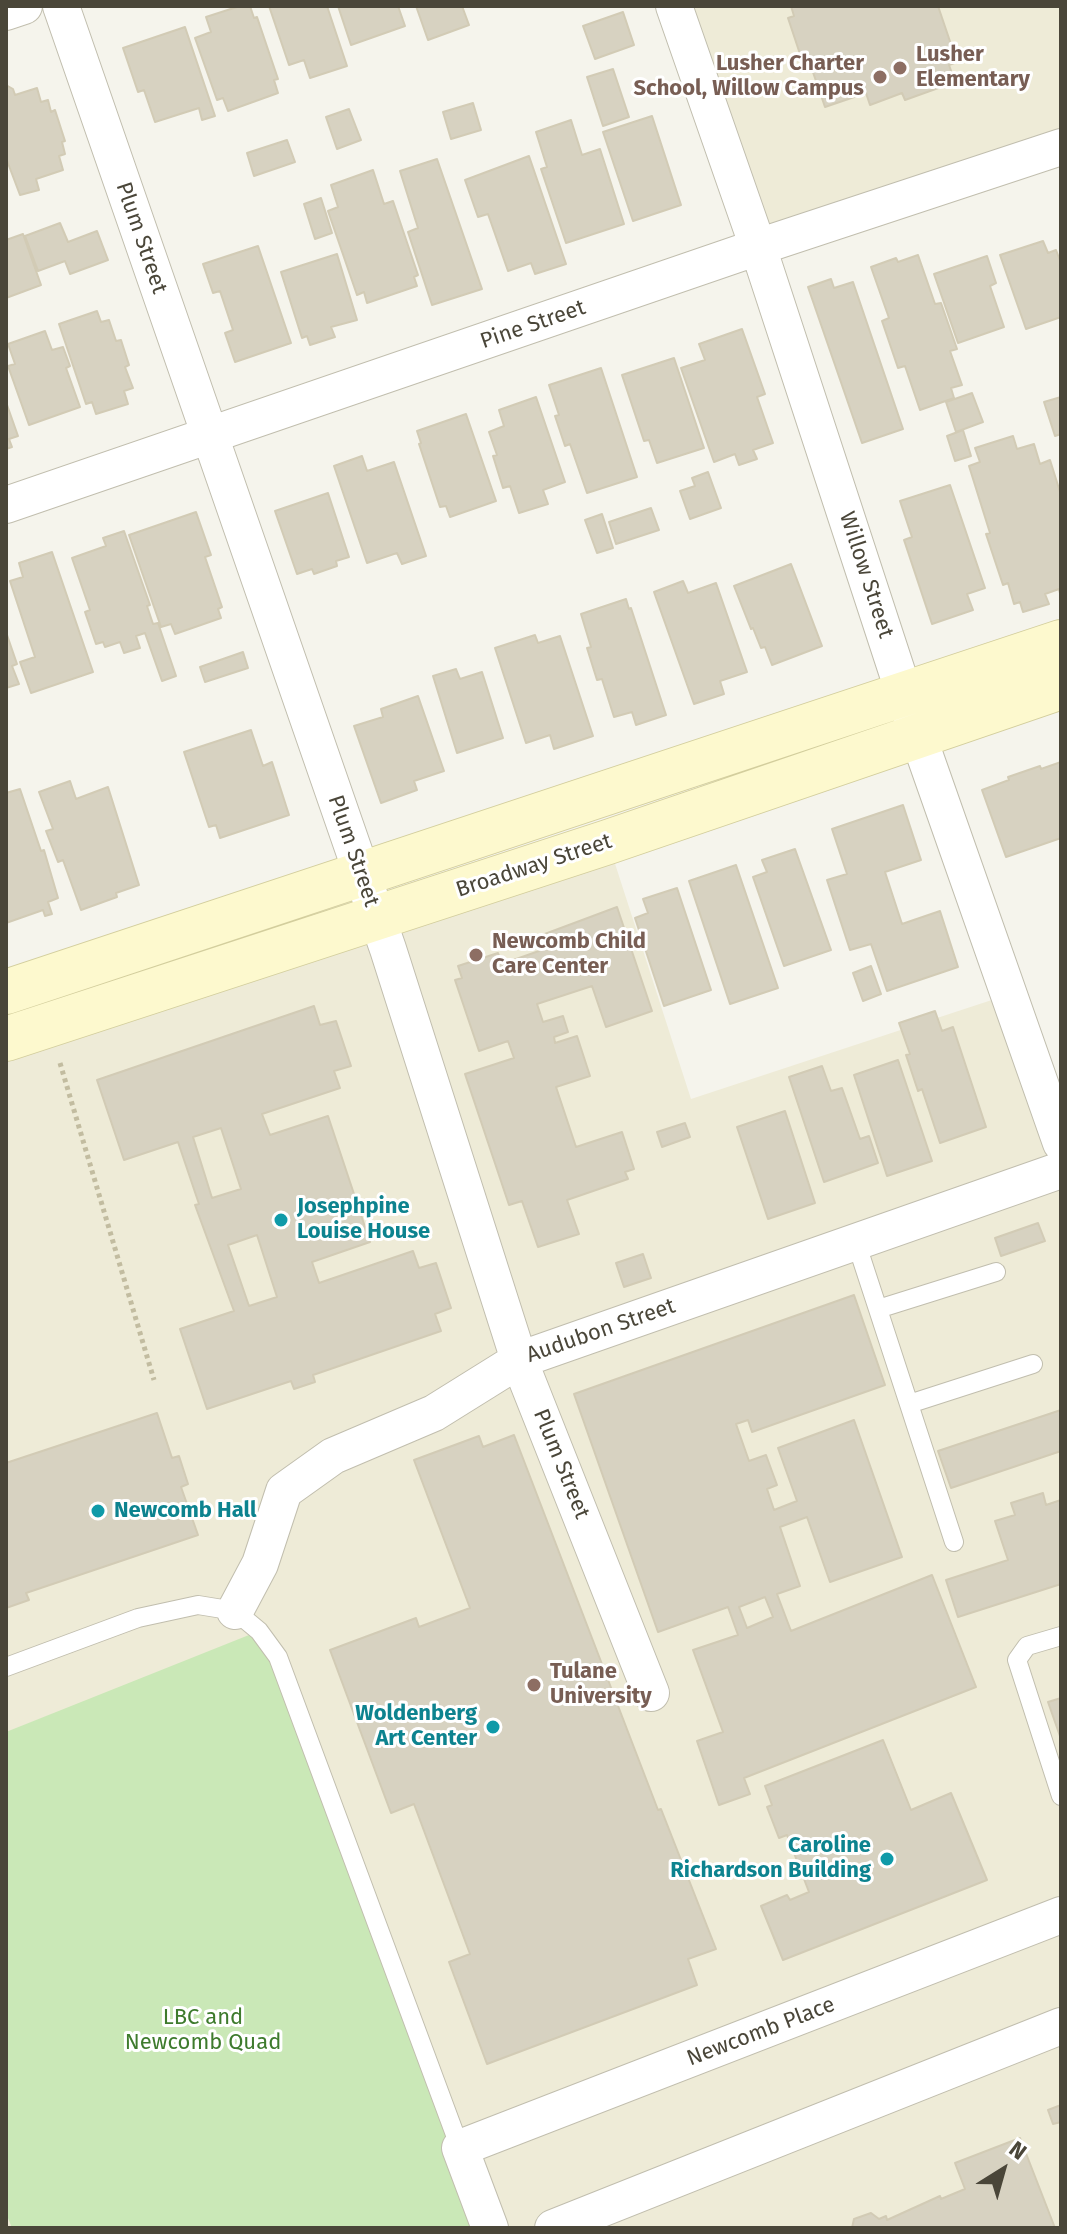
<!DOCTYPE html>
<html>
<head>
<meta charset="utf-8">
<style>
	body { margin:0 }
	#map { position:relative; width:1067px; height:2234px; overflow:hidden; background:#f5f4ec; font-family:"Fira Sans",sans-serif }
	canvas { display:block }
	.frame { position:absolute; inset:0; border:8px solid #4a4639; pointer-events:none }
	.north { position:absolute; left:963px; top:2130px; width:80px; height:80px; -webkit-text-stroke:6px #fff; paint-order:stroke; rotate:37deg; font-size:22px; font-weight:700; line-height:32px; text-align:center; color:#4a4639 }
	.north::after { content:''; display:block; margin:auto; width:28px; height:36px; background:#4a4639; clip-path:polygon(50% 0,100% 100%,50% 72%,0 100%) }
</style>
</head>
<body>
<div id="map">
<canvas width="1067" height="2234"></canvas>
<div class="frame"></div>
<div class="north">N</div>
</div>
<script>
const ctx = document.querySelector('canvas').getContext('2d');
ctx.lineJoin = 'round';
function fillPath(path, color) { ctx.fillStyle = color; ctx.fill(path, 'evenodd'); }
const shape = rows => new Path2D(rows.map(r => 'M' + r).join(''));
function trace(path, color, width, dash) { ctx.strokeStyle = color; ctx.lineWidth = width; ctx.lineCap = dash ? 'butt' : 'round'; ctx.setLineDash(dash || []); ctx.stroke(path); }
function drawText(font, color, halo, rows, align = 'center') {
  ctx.font = font + ' "Fira Sans",sans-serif'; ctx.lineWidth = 6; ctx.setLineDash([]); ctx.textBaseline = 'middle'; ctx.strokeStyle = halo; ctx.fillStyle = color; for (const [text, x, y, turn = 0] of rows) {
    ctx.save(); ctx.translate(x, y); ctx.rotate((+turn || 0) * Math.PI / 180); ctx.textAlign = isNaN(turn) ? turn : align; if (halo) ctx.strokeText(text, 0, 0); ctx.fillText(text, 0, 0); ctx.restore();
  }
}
fillPath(shape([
	[674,6,1061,6,1061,147,758,247],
	[608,842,691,1099,1010,994,1061,1143,1061,2228,6,2228,6,1040]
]), '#eeebd7');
fillPath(shape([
	[259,1631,490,2228,12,2228,6,2213,6,1732]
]), '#cae8b7');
const building = shape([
	[240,6,250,6,254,18,257,17,278,79,274,80,278,93,228,111,223,98,217,100,195,38,211,32,206,17,240,6],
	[269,6,327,6,347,66,310,78,304,60,289,65,269,6],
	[338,6,398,6,405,26,351,45,338,6],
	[416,6,462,6,469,25,428,40,416,6],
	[791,6,938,6,957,62,949,65,955,82,905,100,902,93,870,105,866,93,825,107,806,52,800,54,788,18,794,16,791,6],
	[623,12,634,45,595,59,583,26,623,12],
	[185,27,215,116,202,120,199,108,155,122,144,90,138,92,123,48,185,27],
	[613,69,629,117,603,126,587,77,613,69],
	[6,85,13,89,15,95,37,88,41,102,48,100,51,112,55,110,65,141,62,142,65,154,59,156,63,170,36,179,39,190,20,195,6,158,6,85],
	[473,103,481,130,451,139,443,112,473,103],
	[349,109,361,140,337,149,326,117,349,109],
	[652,116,681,205,633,221,603,132,652,116],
	[571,120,582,155,600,149,624,224,566,243,541,169,547,167,536,132,571,120],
	[287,140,295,162,254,176,247,153,287,140],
	[529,156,566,264,535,274,531,263,508,271,488,214,478,217,465,180,529,156],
	[437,159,482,289,432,305,408,232,418,228,400,171,437,159],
	[373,170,384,204,393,201,418,275,414,277,417,286,367,303,364,292,357,295,328,211,338,207,331,185,373,170],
	[321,198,332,233,315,239,304,204,321,198],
	[60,223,68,242,97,231,108,260,70,274,65,261,38,271,25,236,60,223],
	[23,234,41,285,6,298,6,240,23,234],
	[1043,241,1048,253,1056,250,1061,263,1061,317,1026,329,1000,255,1043,241],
	[258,246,291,343,235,362,225,333,233,330,220,291,213,293,203,264,258,246],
	[337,254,357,320,331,327,335,337,310,345,307,336,302,338,281,272,337,254],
	[918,255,935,304,941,303,957,349,950,351,962,385,951,388,954,398,920,410,905,366,898,368,882,321,889,318,871,267,896,258,898,262,918,255],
	[987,256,996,283,990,286,1004,327,958,343,934,274,987,256],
	[831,279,834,288,853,282,903,429,862,443,808,287,831,279],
	[97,311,101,322,109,320,116,341,121,340,129,365,125,367,133,388,124,391,128,404,96,414,92,402,86,404,59,324,97,311],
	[742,329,765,394,757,397,773,443,753,450,757,459,739,465,735,454,714,462,681,368,705,360,699,344,742,329],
	[45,331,52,350,63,347,70,366,66,368,80,407,29,425,8,366,15,364,8,344,45,331],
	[674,358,704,448,657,463,649,440,644,441,622,375,674,358],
	[601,368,637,477,587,493,570,444,565,446,555,416,559,415,549,385,601,368],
	[972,393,983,422,956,432,946,402,972,393],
	[536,397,565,482,543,490,548,504,519,513,510,486,503,488,493,456,497,455,489,432,504,426,499,410,536,397],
	[1061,397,1061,434,1055,436,1044,402,1061,397],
	[6,402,18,436,9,439,12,447,6,449,6,402],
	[466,414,496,501,450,517,446,506,440,507,419,444,421,443,417,431,466,414],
	[963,430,971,456,955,461,947,436,963,430],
	[1013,436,1017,449,1034,444,1040,464,1050,460,1061,495,1061,597,1059,589,1045,594,1049,604,1023,612,1020,602,1014,604,1008,583,1003,585,986,534,990,533,969,466,980,462,975,448,1013,436],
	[362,456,367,471,394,462,426,556,402,564,397,553,367,563,334,466,362,456],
	[708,472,721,508,690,519,680,491,695,486,692,478,708,472],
	[950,485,985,588,967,594,973,610,932,624,904,540,912,537,900,501,950,485],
	[328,493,349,557,336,561,337,566,314,574,312,569,297,574,275,511,328,493],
	[651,508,659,530,616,544,609,522,651,508],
	[196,512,211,555,205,557,222,607,218,609,221,618,175,634,171,624,161,627,129,535,196,512],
	[602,514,613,548,597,553,585,520,602,514],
	[124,531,150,605,147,606,153,624,158,623,176,676,162,681,145,633,136,636,140,648,124,653,120,642,105,647,103,642,96,644,85,612,90,610,72,558,106,546,103,538,124,531],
	[52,552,93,672,31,693,20,662,35,657,10,581,23,577,19,563,52,552],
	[791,564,822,646,772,665,765,647,761,648,753,628,751,629,734,586,791,564],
	[683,581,688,593,716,583,747,672,720,681,724,694,694,704,654,592,683,581],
	[626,599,629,609,631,608,666,715,636,725,632,712,614,717,602,679,597,680,587,648,591,647,581,614,626,599],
	[6,632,17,664,12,666,19,684,6,688,6,632],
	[535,635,538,643,560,636,593,736,554,749,550,735,526,743,495,648,535,635],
	[243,652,248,668,205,682,200,667,243,652],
	[456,669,460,679,482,672,503,738,457,753,433,676,456,669],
	[418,696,444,771,414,781,417,790,381,803,354,726,383,717,381,709,418,696],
	[251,730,263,766,272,762,289,815,220,838,216,825,209,827,184,752,251,730],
	[1061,762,1061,838,1006,857,982,790,1009,780,1008,777,1040,766,1041,769,1061,762],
	[70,781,76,799,108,787,139,885,116,893,117,897,81,910,63,860,58,862,46,831,53,829,39,792,70,781],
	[20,789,41,851,44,850,58,898,48,902,52,914,45,916,43,910,6,923,6,793,20,789],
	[903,805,921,860,885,872,902,924,940,911,958,967,887,991,871,944,850,950,827,880,847,874,832,829,903,805],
	[795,849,831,950,784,966,753,877,767,872,762,860,795,849],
	[736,865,778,988,730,1004,689,881,736,865],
	[677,888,711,990,664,1006,635,918,648,913,643,899,677,888],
	[617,907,652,1011,606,1027,592,986,537,1004,543,1022,563,1016,568,1032,554,1037,555,1043,577,1036,590,1076,556,1087,576,1147,622,1132,634,1169,625,1172,628,1179,567,1200,579,1234,538,1247,522,1201,509,1205,465,1074,514,1058,508,1041,479,1051,455,980,462,978,458,966,498,953,502,964,539,951,534,938,617,907],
	[871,966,881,994,863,1001,853,973,871,966],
	[314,1006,320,1025,336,1021,351,1066,334,1071,340,1088,262,1114,270,1135,328,1116,370,1242,312,1262,319,1283,413,1251,419,1268,436,1263,451,1308,435,1314,441,1331,313,1375,315,1382,294,1389,291,1381,207,1409,180,1329,234,1311,195,1205,199,1204,178,1142,124,1160,97,1080,314,1006],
	[221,1128,241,1189,212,1198,193,1137,221,1128],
	[257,1235,277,1297,249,1306,228,1245,257,1235],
	[935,1011,942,1031,953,1027,986,1127,940,1143,922,1089,918,1091,906,1055,910,1054,899,1023,935,1011],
	[898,1060,932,1161,887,1176,854,1075,898,1060],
	[822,1066,831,1091,842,1088,860,1139,869,1136,878,1163,824,1182,789,1077,822,1066],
	[785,1111,815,1203,768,1219,737,1127,785,1111],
	[685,1123,690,1137,662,1147,657,1132,685,1123],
	[1038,1223,1045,1241,1001,1256,995,1238,1038,1223],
	[643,1254,651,1278,624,1287,616,1263,643,1254],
	[854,1295,885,1385,752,1432,748,1420,736,1424,749,1461,766,1455,777,1485,767,1489,774,1510,797,1501,778,1448,854,1420,902,1557,830,1582,807,1517,780,1527,800,1586,777,1594,791,1631,932,1575,976,1687,744,1778,750,1794,719,1805,697,1741,723,1732,693,1650,738,1635,728,1607,658,1632,574,1394,854,1295],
	[765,1597,773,1617,747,1628,739,1607,765,1597],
	[1061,1410,1061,1451,951,1488,938,1451,1061,1410],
	[157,1413,172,1458,179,1456,188,1484,181,1487,198,1535,26,1593,29,1600,6,1608,6,1463,157,1413],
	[514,1435,658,1810,661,1809,716,1949,688,1959,697,1985,487,2064,449,1962,470,1954,414,1804,391,1813,330,1650,416,1618,419,1627,470,1608,414,1460,479,1436,483,1447,514,1435],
	[1043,1493,1046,1505,1061,1500,1061,1584,958,1617,946,1580,1008,1560,995,1521,1015,1515,1011,1503,1043,1493],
	[1061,1698,1061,1739,1048,1702,1061,1698],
	[883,1740,911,1810,951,1793,987,1880,783,1960,761,1906,787,1895,790,1900,809,1892,787,1835,779,1838,767,1807,772,1805,765,1786,883,1740],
	[1061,2105,1061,2122,1053,2124,1048,2110,1061,2105],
	[1020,2138,1055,2228,852,2228,854,2219,871,2213,879,2219,886,2216,887,2220,940,2196,941,2199,965,2189,955,2163,1020,2138]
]);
fillPath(building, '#d7d2c1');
trace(building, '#d2cbb5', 2);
const lane = shape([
	[856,1242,954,1542],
	[878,1309,996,1272],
	[909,1404,1033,1364],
	[1061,1636,1027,1646,1017,1660,1061,1796],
	[6,1667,138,1618,198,1605,235,1611,259,1631,278,1657,460,2148]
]);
const street = shape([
	[61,6,388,949,519,1360,651,1693],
	[674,6,758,247,918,736,1061,1143],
	[6,12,24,6],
	[6,505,758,247,1061,147],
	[235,1611,260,1564,284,1491,333,1456,434,1413,519,1360,1061,1170],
	[490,2228,460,2148,1061,1915],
	[553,2228,1061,2026]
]);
const secondary = shape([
	[6,992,1061,642],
	[6,1039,608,842,1061,687]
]);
trace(lane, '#c1beae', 20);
trace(street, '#c1beae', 38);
trace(secondary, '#d3ce9d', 46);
trace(shape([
	[60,1063,154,1380]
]), '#c2bca0', 5, [4, 4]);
trace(lane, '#fff', 18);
trace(street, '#fff', 36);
trace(secondary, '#fdf9ce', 44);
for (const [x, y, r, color] of [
	[900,68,8,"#8d6e63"],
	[880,77,8,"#8d6e63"],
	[476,955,8,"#8d6e63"],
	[281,1220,8,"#0f9aa8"],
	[98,1511,8,"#0f9aa8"],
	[534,1685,8,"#8d6e63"],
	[493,1727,8,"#0f9aa8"],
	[887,1859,8,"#0f9aa8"]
]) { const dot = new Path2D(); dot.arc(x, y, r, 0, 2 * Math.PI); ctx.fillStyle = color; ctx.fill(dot); trace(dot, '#fff', 3); }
drawText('bold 22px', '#785e54', '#fff', [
	["Lusher",916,55],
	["Elementary",916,80],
	["Lusher Charter",864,64,"right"],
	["School, Willow Campus",864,89,"right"],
	["Newcomb Child",492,942],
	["Care Center",492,967],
	["Tulane",550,1672],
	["University",550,1697]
], 'left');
drawText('22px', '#4a4639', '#fff', [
	["Plum Street",141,238,71],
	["Pine Street",533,325,-19],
	["Willow Street",866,575,72],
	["Plum Street",353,851,71],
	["Broadway Street",534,866,-18],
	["Audubon Street",601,1331,-19],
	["Plum Street",561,1464,68],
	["Newcomb Place",761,2032,-21]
]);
drawText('bold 22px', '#0d838f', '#fff', [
	["Josephpine",297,1207],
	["Louise House",297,1232],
	["Newcomb Hall",114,1511],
	["Woldenberg",477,1714,"right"],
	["Art Center",477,1739,"right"],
	["Caroline",871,1846,"right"],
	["Richardson Building",871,1871,"right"]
], 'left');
drawText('22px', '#3e7b2d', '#fff', [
	["LBC and",203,2018],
	["Newcomb Quad",203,2043]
]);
</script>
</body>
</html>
